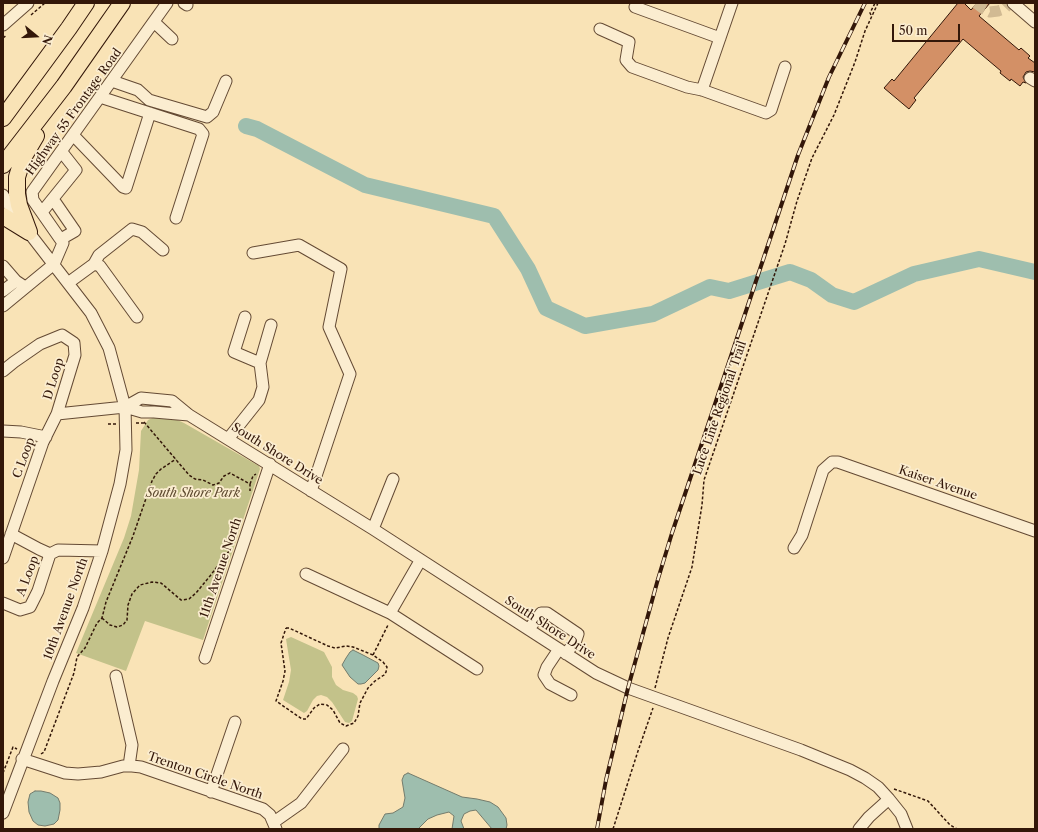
<!DOCTYPE html>
<html>
<head>
<meta charset="utf-8">
<style>
	body { margin:0 }
	#map { position:relative; width:1038px; height:832px; overflow:hidden; background:#f9e3b6; font-family:"Libre Caslon Text",serif }
	canvas { display:block }
	.frame { position:absolute; inset:0; border:4px solid #331709; pointer-events:none }
	.north { position:absolute; left:16px; top:16px; width:40px; height:40px; -webkit-text-stroke:3px #fbedd0; paint-order:stroke; rotate:108deg; font-size:11px; font-weight:700; line-height:16px; text-align:center; color:#331709 }
	.north::after { content:''; display:block; margin:auto; width:14px; height:18px; background:#331709; clip-path:polygon(50% 0,100% 100%,50% 72%,0 100%) }
	.scale { position:absolute; left:892px; top:24px; width:68px; height:18px; box-sizing:border-box; border:2px solid #331709; border-top:0; padding-left:5px; font-size:12px; line-height:14px; white-space:nowrap; color:#331709; -webkit-text-stroke:3px #fbedd0; paint-order:stroke }
</style>
</head>
<body>
<div id="map">
<canvas width="1038" height="832"></canvas>
<div class="frame"></div>
<div class="north">N</div>
<div class="scale">50 m</div>
</div>
<script>
const ctx = document.querySelector('canvas').getContext('2d');
ctx.lineJoin = 'round';
function fillPath(path, color) { ctx.fillStyle = color; ctx.fill(path, 'evenodd'); }
const shape = rows => new Path2D(rows.map(r => 'M' + r).join(''));
function trace(path, color, width, dash) { ctx.strokeStyle = color; ctx.lineWidth = width; ctx.lineCap = dash ? 'butt' : 'round'; ctx.setLineDash(dash || []); ctx.stroke(path); }
function drawText(font, color, halo, rows, align = 'center') {
  ctx.font = font + ' "Libre Caslon Text",serif'; ctx.lineWidth = 3.5; ctx.setLineDash([]); ctx.textBaseline = 'middle'; ctx.strokeStyle = halo; ctx.fillStyle = color; for (const [text, x, y, turn = 0] of rows) {
    ctx.save(); ctx.translate(x, y); ctx.rotate((+turn || 0) * Math.PI / 180); ctx.textAlign = isNaN(turn) ? turn : align; if (halo) ctx.strokeText(text, 0, 0); ctx.fillText(text, 0, 0); ctx.restore();
  }
}
fillPath(shape([
	[155,417,173,418,184,423,259,466,260,469,203,640,145,621,126,671,76,653,124,538,131,516,139,470,141,431,148,420],
	[291,637,324,652,332,667,332,677,336,685,343,690,353,693,357,696,358,699,352,721,349,723,345,722,332,702,327,697,321,695,317,696,313,700,307,711,304,713,283,700,289,682,291,670,286,639]
]), '#c3c28a');
const water = shape([
	[1035,266,1035,279,1015,267,1035,266],
	[353,650,363,655,378,663,379,666,378,670,365,683,361,684,358,684,350,677,342,665,346,658,350,652,353,650],
	[408,773,462,797,477,799,490,802,498,807,506,818,507,825,506,829,492,829,476,810,470,811,464,814,461,821,464,829,452,829,454,816,449,812,437,815,428,819,418,829,379,829,379,825,385,814,393,813,403,807,405,798,402,780,404,775,408,773],
	[35,791,41,791,50,793,58,798,60,803,60,810,58,820,54,824,45,826,38,825,33,821,29,812,28,802,30,794,35,791]
]);
fillPath(water, '#9ebeae');
trace(water, '#737b6c', 1);
trace(shape([
	[246,126,257,129,365,185,494,216,528,269,546,308,585,326,653,314,710,287,729,291,790,272,811,280,832,295,854,302,914,274,979,259,1035,272]
]), '#9ebeae', 16);
const building = shape([
	[958,3,964,3,971,10,977,3,990,3,979,16,1019,50,1021,48,1030,56,1028,58,1035,63,1035,72,1030,71,1026,72,1023,77,1026,83,1023,82,1020,86,1011,79,1010,81,1000,73,1001,71,963,39,914,98,916,100,909,109,884,88,892,79,894,81,958,3]
]);
fillPath(building, '#d39066');
trace(building, '#331709', 1);
trace(shape([
	[976,3,984,9,990,12,998,11,1004,9,1010,3]
]), '#d1ba93', 11, [11, 5.5]);
const minor = shape([
	[184,3,187,5],
	[1013,3,1035,22],
	[635,7,720,38],
	[154,22,172,39],
	[3,25,28,3],
	[600,29,629,42,626,60,632,67,687,87,702,90,766,113,771,110,785,67],
	[1030,78,1035,81],
	[112,81,138,90,149,100,207,117,213,112,226,81],
	[702,90,732,3],
	[100,97,199,129,203,134,176,218],
	[73,135,123,187,126,188,150,113],
	[3,195,13,212,91,313,109,348,125,407,126,450,120,484,102,551,83,608,53,681,3,813],
	[53,199,75,231,61,239],
	[42,212,76,170,61,151],
	[253,253,299,245,341,269,329,327,350,374,311,491],
	[94,264,99,255,132,229,142,232,163,250],
	[3,266,16,281,25,287],
	[68,283,94,264,100,266,137,317],
	[3,291,16,281],
	[3,306,54,264,63,243,33,200,32,192,167,3],
	[245,317,234,352,260,363],
	[3,371,14,362,40,344,62,335,74,343,75,355,57,414,43,442,3,558],
	[125,407,142,412,154,412,189,415],
	[57,414,125,407,141,398,172,401,189,415,373,529,596,673,628,688,801,750,850,770,865,778,878,787,889,799,901,814,907,829],
	[3,431,21,432,46,437],
	[228,439,259,400,263,387,260,363,271,325],
	[373,529,393,479],
	[11,534,39,549,50,554],
	[794,548,802,535,823,470,832,462,838,462,1035,531],
	[306,574,390,613,477,669],
	[3,603,20,610,30,607,38,591,50,554,58,550,102,551],
	[390,613,420,561],
	[529,629,541,613,547,613,578,634,576,640,566,654],
	[559,649,547,667,544,675,550,684,571,695],
	[205,658,270,464],
	[116,676,132,745,129,766],
	[22,759,65,773,78,774,101,772,123,766,132,766,141,767,263,809,270,815,276,829],
	[211,792,235,722],
	[274,822,301,803,343,749],
	[859,829,869,817,889,799]
]);
const highway = shape([
	[3,118,69,28,86,3],
	[3,165,64,86,122,3],
	[3,216,29,232],
	[29,232,19,205,17,194,17,177,23,158,36,136]
]);
trace(minor, '#644a34', 13);
trace(highway, '#331709', 18);
trace(shape([
	[31,15,45,3],
	[871,15,870,13,875,3],
	[3,38,7,35],
	[144,422,189,475,195,479,203,480,213,485,219,483,224,476,230,473,250,484,250,491],
	[136,423,144,423],
	[108,424,116,424],
	[250,484,253,476,256,474],
	[102,618,110,625,117,627,123,625,127,620,128,605,132,594,140,585,152,582,161,583,181,600,189,599,196,593,210,576,230,550],
	[286,628,289,628,328,646,335,648,346,646,353,647,373,655,383,662,387,667,386,672,384,675,375,681,368,688,360,703,358,716,354,723,346,726,340,723,333,710,327,705,320,704,314,708,306,719,302,719,276,701,283,681,285,671,281,643,286,628],
	[373,655,388,625],
	[655,688,668,638,692,567,702,505,704,480,785,244,797,201,812,158,834,115,855,62,865,31,878,3],
	[41,754,44,752,74,673,77,657,85,648,97,623,102,618,106,602,133,536,152,481,156,474,161,469,176,459],
	[3,773,13,747,17,749],
	[894,789,928,801,950,825,957,829],
	[613,829,638,751,653,708]
]), '#331709', 1.5, [3, 2]);
trace(minor, '#fbedd0', 11);
trace(highway, '#f9e3b6', 16);
const rail = shape([
	[597,829,606,780,628,688,658,579,672,533,798,155,829,77,865,3]
]);
trace(rail, '#331709', 4);
trace(rail, '#fbedd0', 2.5, [8]);
drawText('12px', '#331709', '#fbedd0', [
	["Highway 55 Frontage Road",74,112,-54],
	["D Loop",54,379,-73],
	["Luce Line Regional Trail",720,408,-71],
	["South Shore Drive",277,454,32],
	["C Loop",24,458,-70],
	["Kaiser Avenue",938,483,19],
	["11th Avenue North",221,568,-71],
	["A Loop",28,576,-69],
	["10th Avenue North",66,609,-70],
	["South Shore Drive",550,628,33],
	["Trenton Circle North",205,776,19]
]);
drawText('italic 12px', '#5e4a30', '#fbedd0', [
	["South Shore Park",193,494]
]);
</script>
</body>
</html>
